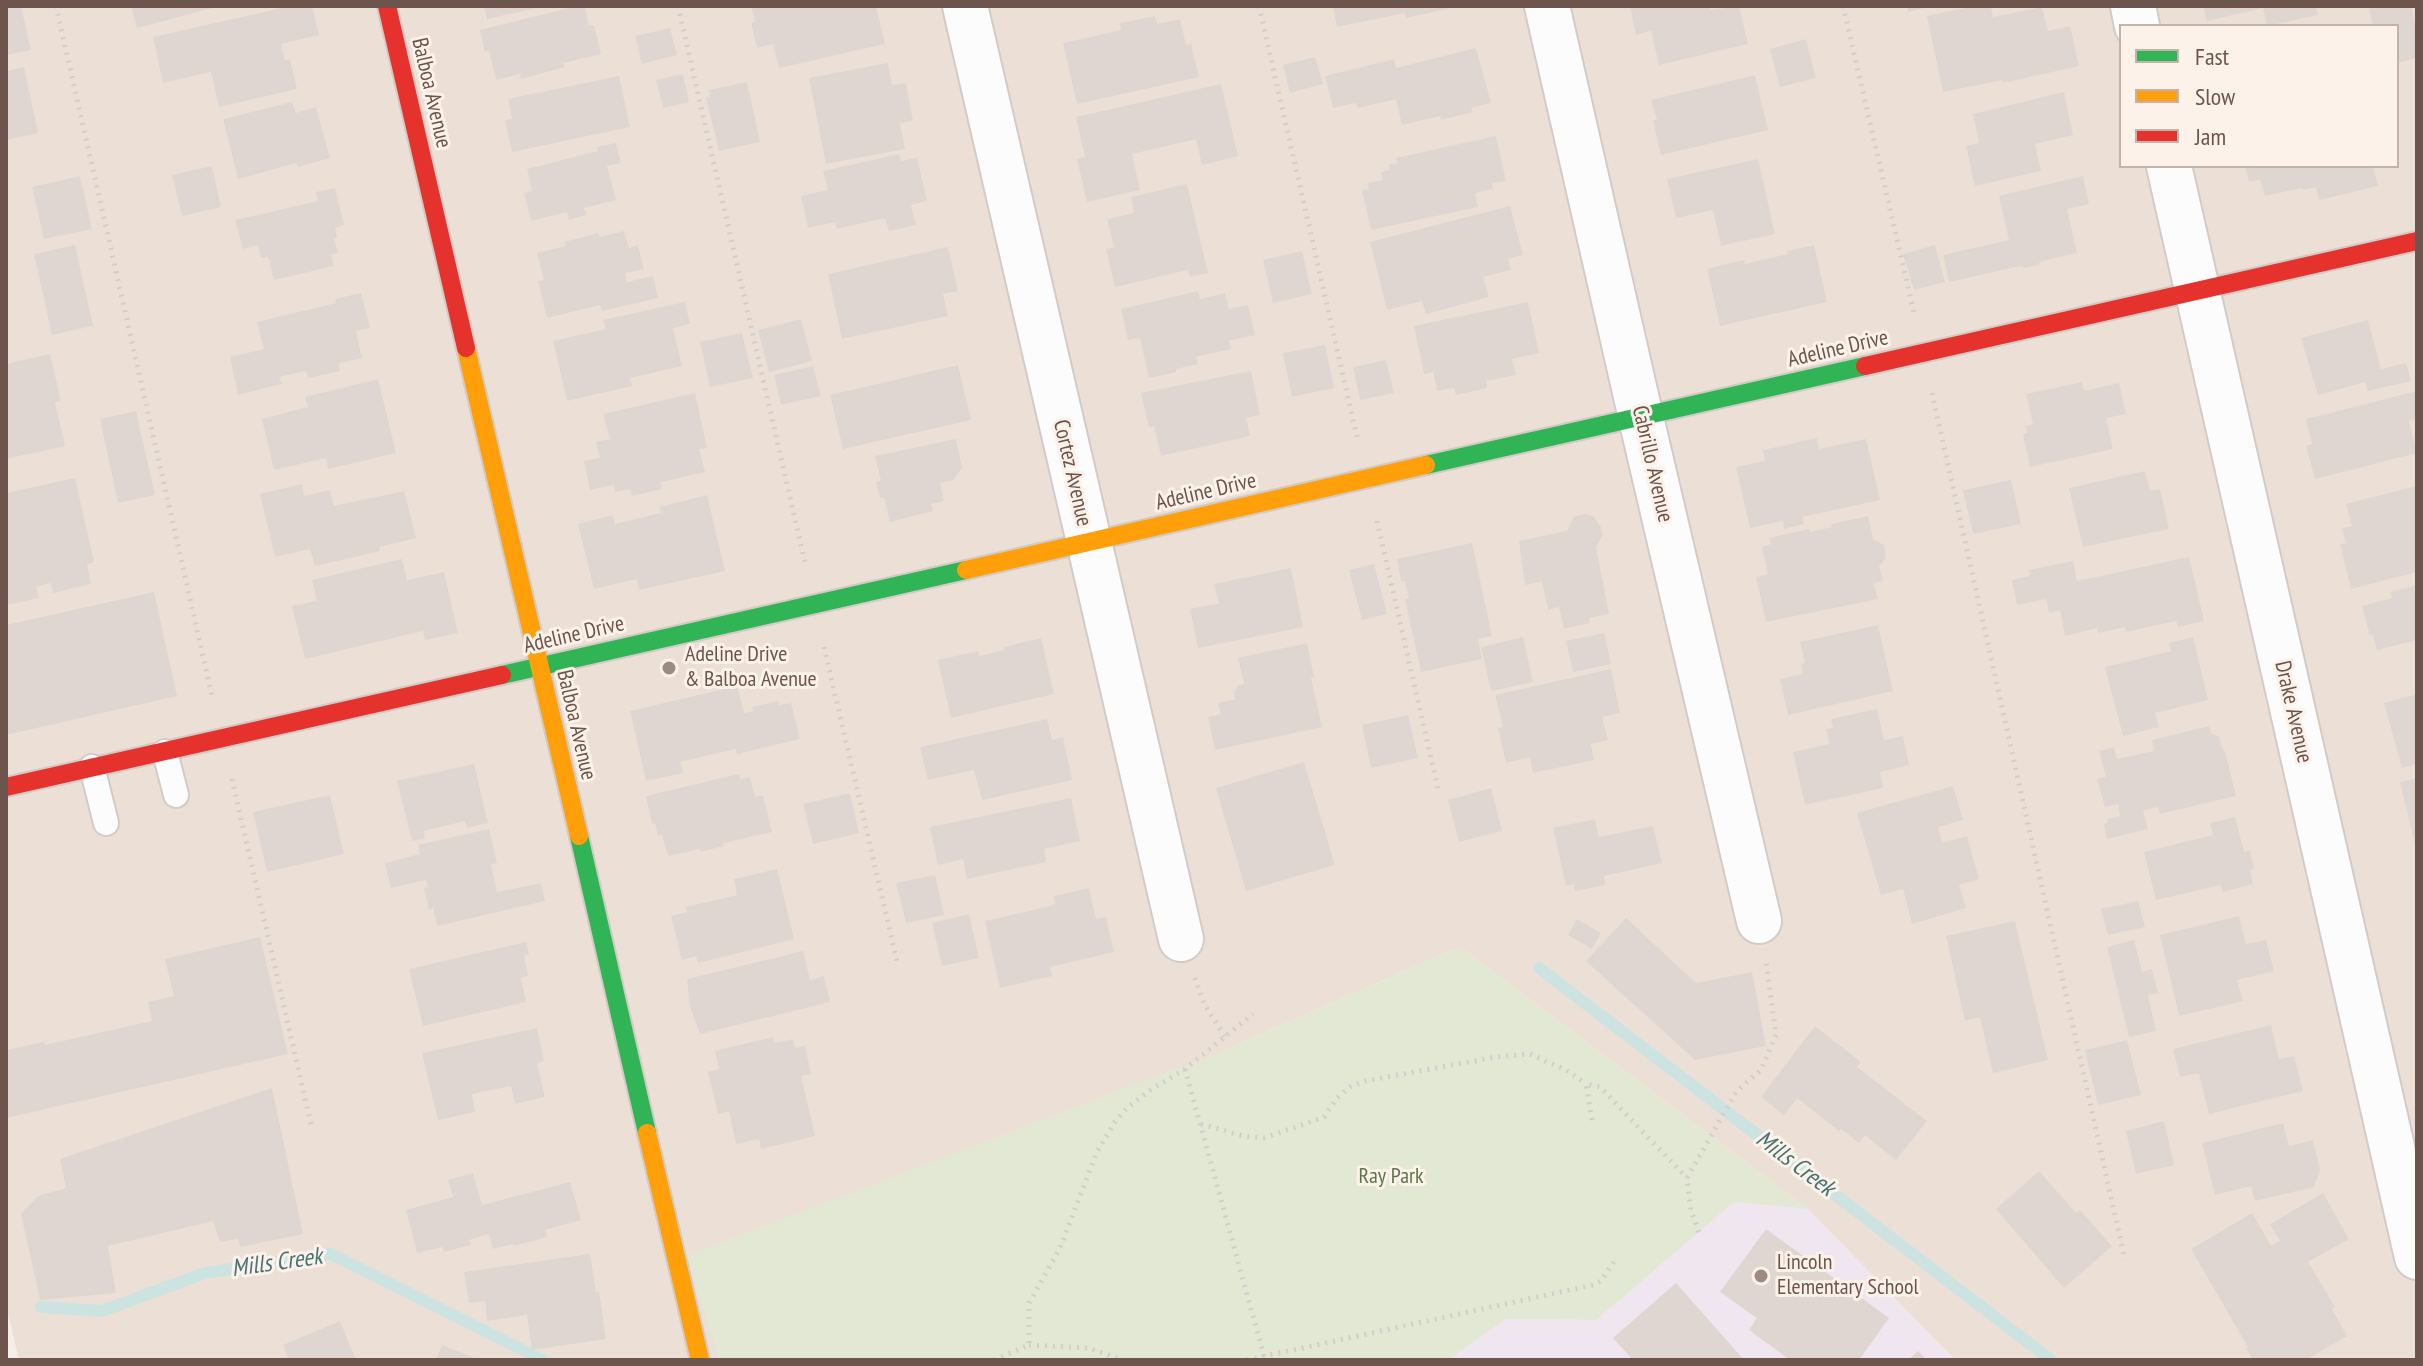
<!DOCTYPE html>
<html>
<head>
<meta charset="utf-8">
<style>
	body { margin:0 }
	#map { position:relative; width:2423px; height:1366px; overflow:hidden; background:#f4eee8; font-family:"PT Sans Narrow",sans-serif }
	canvas { display:block }
	.frame { position:absolute; inset:0; border:8px solid #6d554d; pointer-events:none }
	.legend { position:absolute; left:2119px; top:24px; width:280px; height:144px; box-sizing:border-box; background:#fcf2e9; border:2px solid #c3b3ab; margin:0; padding:10px 14px; list-style:none; font-size:24px; color:#6d554d }
	.legend li { display:flex; align-items:center; gap:16px; height:40px }
	.legend b { width:40px; border:2px solid #c3b3ab }
</style>
</head>
<body>
<div id="map">
<canvas width="2423" height="1366"></canvas>
<div class="frame"></div>
<ul class="legend">
<li><b style="height:10px;background:#30b455"></b>Fast</li>
<li><b style="height:10px;background:#ff9f0a"></b>Slow</li>
<li><b style="height:10px;background:#e5322d"></b>Jam</li>
</ul>
</div>
<script>
const ctx = document.querySelector('canvas').getContext('2d');
ctx.lineJoin = 'round';
function fillPath(path, color) { ctx.fillStyle = color; ctx.fill(path, 'evenodd'); }
const shape = rows => new Path2D(rows.map(r => 'M' + r).join(''));
function trace(path, color, width, dash) { ctx.strokeStyle = color; ctx.lineWidth = width; ctx.lineCap = dash ? 'butt' : 'round'; ctx.setLineDash(dash || []); ctx.stroke(path); }
function drawText(font, color, halo, rows, align = 'center') {
  ctx.font = font + ' "PT Sans Narrow",sans-serif'; ctx.lineWidth = 6; ctx.setLineDash([]); ctx.textBaseline = 'middle'; ctx.strokeStyle = halo; ctx.fillStyle = color; for (const [text, x, y, turn = 0] of rows) {
    ctx.save(); ctx.translate(x, y); ctx.rotate((+turn || 0) * Math.PI / 180); ctx.textAlign = isNaN(turn) ? turn : align; if (halo) ctx.strokeText(text, 0, 0); ctx.fillText(text, 0, 0); ctx.restore();
  }
}
fillPath(shape([
	[6,6,2417,6,2417,1360,1955,1360,1808,1209,1460,947,1218,1053,719,1360,19,1360,6,1305],
	[2121,26,2397,26,2397,166,2121,166]
]), '#ece0d6');
fillPath(shape([
	[1734,1202,1808,1209,1955,1360,1448,1360,1506,1319,1596,1320]
]), '#efe6ef');
fillPath(shape([
	[1460,947,1808,1209,1734,1202,1596,1320,1506,1319,1448,1360,719,1360,687,1256,1218,1053]
]), '#e2e8d4');
trace(shape([
	[1539,968,2051,1360],
	[41,1307,102,1311,205,1273,331,1254,543,1360]
]), '#cce3e2', 12);
fillPath(shape([
	[6,6,21,6,31,50,6,55],
	[131,6,216,6,216,7,137,28],
	[291,6,312,6,319,35,281,44,285,61,290,59,297,89,219,107,211,72,163,83,153,37],
	[484,6,541,6,541,7,487,19],
	[577,6,585,6,589,26,594,25,601,54,563,63,565,67,521,79,520,74,496,80,489,50,485,52,480,30],
	[751,6,876,6,885,44,779,68,773,44,757,48,751,23,755,22],
	[1333,6,1456,6,1456,7,1406,18,1405,13,1337,27],
	[1630,6,1710,6,1711,10,1739,6,1748,44,1659,65,1651,31,1636,35],
	[1907,6,1928,6,1928,7,1908,12],
	[1974,6,1991,6,1993,17,2042,7,2048,31,2070,26,2079,66,2003,83,2003,80,1943,92,1927,16],
	[2203,6,2316,6,2318,15,2267,26,2263,8,2207,21],
	[2382,6,2411,6,2417,31,2417,58,2397,63,2397,26,2373,26,2369,9],
	[1155,16,1157,24,1180,19,1186,45,1191,44,1199,77,1077,104,1063,43,1121,30,1120,23],
	[670,28,677,55,642,64,635,36],
	[1806,39,1816,78,1780,87,1770,49],
	[1476,48,1491,103,1471,108,1473,112,1441,120,1440,116,1402,125,1396,99,1358,108,1356,103,1333,108,1325,76,1394,59,1396,68],
	[1315,57,1323,84,1290,93,1283,65],
	[888,63,892,85,906,83,913,121,900,123,905,149,826,164,809,78],
	[24,67,38,133,6,140,6,71],
	[683,74,689,102,663,108,656,80],
	[1755,75,1768,130,1661,155,1653,121,1657,119,1651,100],
	[619,76,630,127,512,152,505,120,512,119,508,99],
	[747,82,760,142,719,151,706,98,710,97,709,90],
	[1221,84,1238,156,1202,165,1196,139,1132,154,1140,190,1087,202,1077,159,1085,157,1076,117],
	[2064,92,2073,135,2035,144,2041,171,1975,186,1966,146,1979,143,1973,114],
	[292,102,296,113,316,107,330,158,298,167,296,163,238,179,223,119],
	[1496,136,1506,181,1492,183,1493,189,1475,193,1478,207,1371,230,1362,190,1369,189,1368,183,1383,180,1381,172,1390,170,1389,165,1398,163,1396,158],
	[616,143,621,163,607,166,616,200,584,208,586,215,569,220,567,212,531,221,524,193,532,191,527,169,598,151,597,147],
	[899,154,901,161,917,158,927,201,911,205,916,225,889,231,885,218,837,229,835,222,808,228,801,196,828,190,823,171],
	[1758,159,1775,234,1721,246,1713,210,1676,218,1667,179],
	[212,166,221,207,182,216,172,175],
	[2245,166,2373,166,2378,186,2319,200,2316,187,2303,190,2302,188,2265,196,2260,180,2249,182],
	[80,176,92,229,44,239,32,187],
	[2083,176,2089,204,2067,209,2077,253,2042,261,2037,265,2025,268,2020,266,1949,282,1943,255,2009,240,1999,196],
	[1187,184,1208,273,1190,277,1188,270,1115,287,1106,249,1114,247,1107,219,1134,213,1131,197],
	[335,188,344,225,335,228,337,238,334,239,338,253,331,255,334,266,274,280,268,257,261,258,258,245,243,249,235,220,318,201,316,192],
	[1510,206,1523,255,1508,259,1511,270,1483,277,1489,297,1426,314,1422,301,1387,310,1370,242],
	[624,231,629,248,638,245,644,269,625,273,627,282,653,276,658,298,602,311,600,305,547,318,538,281,544,280,537,253,566,246,564,242,598,233,600,237],
	[75,245,93,326,52,335,34,254],
	[1814,245,1827,302,1720,326,1707,269,1744,260,1745,264,1788,254,1787,251],
	[1935,245,1945,282,1914,290,1903,254],
	[948,247,958,291,943,294,948,316,842,339,828,274],
	[1302,251,1312,294,1273,303,1263,260],
	[1198,291,1200,299,1225,293,1229,309,1248,305,1255,335,1229,341,1231,349,1196,357,1198,364,1176,369,1176,372,1149,378,1140,338,1128,340,1121,309],
	[361,293,370,328,356,331,362,358,339,363,340,371,308,378,306,371,279,377,282,384,238,395,230,357,264,349,257,322,336,303,335,299],
	[685,302,690,324,673,328,682,366,630,378,632,386,567,401,553,341,606,329,603,320],
	[1528,302,1539,353,1512,359,1516,375,1486,381,1487,388,1456,395,1454,388,1437,391,1433,372,1424,374,1414,326],
	[801,319,812,361,769,372,758,330],
	[2368,320,2381,369,2406,363,2411,381,2368,391,2365,382,2318,395,2301,338],
	[742,333,753,378,710,387,700,342],
	[1325,345,1334,388,1292,397,1283,353],
	[50,354,61,401,55,402,65,446,6,459,6,364],
	[1386,360,1394,393,1360,400,1353,367],
	[958,365,971,420,843,449,830,395],
	[813,366,821,396,781,405,774,375],
	[1251,371,1260,415,1246,418,1250,436,1161,456,1154,426,1149,427,1141,393],
	[378,379,396,453,328,469,326,458,274,470,262,419,308,407,305,397],
	[2082,382,2084,391,2119,383,2126,414,2106,418,2113,449,2030,467,2023,434,2027,433,2026,426,2033,424,2026,394],
	[2417,391,2417,419,2409,421,2417,453,2315,479,2306,446,2312,444,2306,419],
	[695,393,707,448,699,449,705,472,661,482,662,489,632,496,630,489,615,492,614,485,590,490,584,461,600,458,596,442,610,439,603,414],
	[136,411,155,495,118,503,100,419],
	[1817,438,1819,449,1866,439,1880,500,1802,517,1804,524,1784,529,1783,521,1750,528,1736,467,1765,461,1763,450],
	[956,439,962,468,953,480,940,483,944,501,931,504,933,511,890,522,884,497,880,498,876,482,881,481,875,456],
	[2145,471,2150,491,2160,489,2169,529,2083,547,2069,488],
	[75,478,94,562,87,564,91,584,53,593,51,583,36,587,39,598,6,605,6,493],
	[2011,480,2021,524,1973,534,1963,490],
	[302,484,304,496,330,490,334,506,404,491,416,538,379,547,380,551,315,566,310,549,275,557,260,494],
	[2417,486,2417,572,2351,589,2340,544,2346,543,2342,528,2352,526,2346,504],
	[707,495,725,571,639,590,637,579,594,589,578,524,613,515,615,524,661,513,660,507],
	[1586,514,1593,516,1601,527,1603,534,1596,547,1609,614,1589,618,1590,623,1564,629,1559,607,1548,610,1542,581,1525,585,1519,541,1567,531,1573,518,1579,515],
	[1868,516,1873,539,1884,545,1886,558,1879,566,1883,581,1873,583,1878,599,1766,622,1756,577,1768,574,1762,547,1771,544,1769,538,1809,529,1810,532,1832,527,1831,524],
	[1472,543,1492,636,1478,639,1482,659,1421,672,1405,599,1409,598,1405,581,1401,581,1397,559],
	[2189,557,2204,621,2178,627,2176,621,2126,632,2125,627,2098,633,2097,628,2065,636,2060,610,2049,613,2046,599,2017,605,2012,580,2030,576,2029,570,2073,561,2077,581],
	[402,559,407,580,444,572,458,633,425,640,423,631,305,659,292,606,317,601,312,580],
	[1374,564,1387,614,1362,620,1349,570],
	[1291,568,1303,627,1198,648,1190,609,1219,603,1214,584],
	[2417,585,2417,640,2377,650,2373,635,2370,636,2362,606,2392,598,2390,592],
	[154,592,177,696,6,735,6,625],
	[1878,625,1893,691,1788,715,1780,679,1803,674,1801,664,1805,663,1800,642],
	[1604,633,1611,664,1573,672,1566,641],
	[1523,637,1533,682,1491,691,1481,647],
	[2193,637,2208,700,2155,713,2159,727,2123,736,2105,667,2171,651,2169,643],
	[1041,638,1054,694,951,718,938,660,978,651,979,656,1004,650,1004,647],
	[1307,643,1314,677,1311,678,1322,727,1215,750,1208,717,1221,714,1218,703,1235,699,1234,692,1237,686,1244,684,1238,658],
	[1611,669,1620,713,1602,717,1608,740,1591,744,1594,760,1533,773,1530,757,1506,763,1498,728,1503,727,1495,695],
	[737,686,744,713,753,711,752,707,778,701,779,705,791,703,800,739,737,754,736,749,680,762,683,773,646,781,630,711],
	[2417,694,2417,764,2402,768,2384,703],
	[1877,709,1884,740,1903,736,1909,765,1880,772,1883,788,1805,805,1793,752,1829,744,1826,729,1833,728,1831,719],
	[1408,715,1418,758,1371,768,1362,725],
	[1047,719,1052,740,1063,737,1072,780,982,800,974,770,928,780,920,747],
	[2209,726,2211,733,2219,737,2223,751,2225,751,2236,796,2160,814,2158,807,2143,810,2148,829,2107,839,2104,824,2108,823,2107,819,2120,816,2118,804,2105,807,2097,779,2106,777,2099,751,2114,747,2117,759,2154,751,2152,740],
	[1304,762,1335,865,1246,891,1216,788],
	[474,764,488,823,467,828,465,821,423,831,425,838,412,841,397,781],
	[739,774,740,779,750,777,755,797,763,795,772,832,723,843,724,846,700,852,700,849,668,856,662,835,658,836,655,823,652,824,646,796],
	[2417,778,2417,849,2416,849,2400,782],
	[1953,786,1963,820,1938,827,1942,843,1967,836,1979,879,1959,885,1966,908,1912,924,1903,889,1881,895,1857,813],
	[1491,788,1502,831,1459,842,1448,800],
	[850,793,859,833,813,844,803,804],
	[330,795,344,854,267,872,253,812],
	[1071,798,1080,841,1044,849,1046,862,967,879,963,859,938,865,930,827],
	[2235,817,2244,852,2250,850,2254,869,2250,870,2253,884,2223,892,2221,885,2156,900,2144,852,2213,835,2210,823],
	[1595,819,1599,837,1653,826,1662,863,1604,876,1605,885,1575,891,1574,884,1566,886,1553,828],
	[489,829,497,863,491,864,497,892,541,883,545,901,437,926,433,908,429,910,424,888,428,887,426,880,391,888,385,863,420,854,418,845],
	[777,869,794,939,698,963,696,956,682,960,671,916,687,912,686,907,737,895,734,879],
	[935,875,944,915,906,923,896,883],
	[1089,888,1096,919,1106,917,1114,952,1050,967,1052,976,1000,988,985,921,1055,905,1054,896],
	[2138,901,2145,927,2108,935,2101,909],
	[969,914,979,958,942,966,932,923],
	[2239,916,2246,944,2266,940,2274,971,2237,980,2243,1001,2179,1016,2160,935],
	[1626,918,1696,983,1752,972,1766,1046,1695,1060,1586,961],
	[1577,919,1601,933,1592,949,1568,935],
	[2015,921,2048,1060,1993,1073,1980,1017,1965,1021,1946,936],
	[260,937,288,1054,6,1118,6,1050,44,1042,45,1045,152,1021,148,1002,174,996,165,959],
	[2134,940,2142,972,2152,969,2158,993,2148,995,2156,1031,2129,1037,2107,947],
	[526,942,529,954,524,955,528,976,521,978,526,1002,423,1026,409,969],
	[803,951,810,980,824,976,830,1002,700,1034,690,1007,687,979],
	[2271,1025,2279,1059,2294,1056,2303,1091,2209,1114,2199,1073,2180,1077,2173,1049],
	[1815,1026,1861,1062,1857,1067,1927,1121,1896,1160,1865,1135,1859,1143,1841,1129,1839,1131,1797,1098,1784,1115,1761,1097],
	[537,1028,544,1061,537,1063,545,1097,515,1104,511,1086,472,1094,475,1112,438,1120,422,1053],
	[773,1037,774,1043,793,1039,795,1048,805,1046,811,1074,801,1076,815,1136,761,1149,759,1139,736,1144,729,1111,718,1114,708,1072,719,1069,715,1051],
	[2127,1040,2141,1095,2098,1105,2085,1050],
	[272,1088,303,1234,240,1247,238,1239,220,1242,213,1221,108,1246,116,1293,40,1300,21,1214,38,1196,66,1188,60,1159],
	[2164,1121,2174,1165,2136,1174,2126,1131],
	[2283,1123,2289,1146,2313,1140,2320,1170,2314,1187,2255,1201,2251,1186,2215,1195,2202,1143],
	[2039,1171,2076,1213,2080,1210,2112,1246,2064,1288,1996,1209],
	[473,1173,482,1205,570,1182,581,1220,545,1230,547,1237,514,1246,513,1244,493,1249,489,1234,469,1240,471,1245,444,1252,442,1247,417,1253,406,1210,453,1197,448,1180],
	[2323,1193,2349,1239,2308,1262,2335,1307,2332,1309,2347,1336,2306,1360,2253,1360,2246,1348,2248,1347,2191,1249,2252,1213,2271,1246,2280,1241,2270,1224],
	[1766,1229,1889,1318,1859,1360,1790,1360,1749,1330,1757,1318,1720,1292],
	[590,1254,596,1292,599,1291,606,1339,532,1350,527,1315,487,1321,485,1301,469,1303,464,1272],
	[1676,1283,1744,1360,1633,1360,1613,1338],
	[340,1321,356,1360,289,1360,283,1345],
	[442,1345,480,1360,436,1360],
	[1918,1351,1927,1360,1908,1360]
]), '#e0d6d1');
const lane = shape([
	[165,752,176,795],
	[92,767,106,823]
]);
const street = shape([
	[965,6,1181,939],
	[1547,6,1641,418,1759,921],
	[2133,6,2137,26],
	[2169,166,2417,1257]
]);
const fast = shape([
	[1426,465,1865,366],
	[502,675,966,570],
	[579,836,647,1133]
]);
const slow = shape([
	[466,348,579,836],
	[966,570,1426,465],
	[647,1133,700,1360]
]);
const jam = shape([
	[387,6,466,348],
	[1865,366,2417,241],
	[6,787,502,675]
]);
trace(lane, '#d2cbc7', 28);
trace(street, '#d2cbc7', 48);
trace(fast, '#d2cac5', 22);
trace(slow, '#d2cac5', 22);
trace(jam, '#d2cac5', 22);
trace(shape([
	[56,6,212,696],
	[678,6,805,563],
	[1259,6,1357,437],
	[1843,6,1914,313],
	[1932,393,2125,1260],
	[1377,521,1439,793],
	[824,647,898,966],
	[232,779,312,1129],
	[1195,978,1205,1006,1225,1036],
	[1185,1069,1264,1356],
	[1592,1120,1586,1084,1600,1087,1687,1178],
	[1201,1124,1243,1136,1264,1138,1324,1117,1337,1098,1350,1087,1365,1081,1496,1057,1530,1054,1566,1070,1586,1084],
	[1699,1232,1691,1211,1687,1178,1736,1092,1761,1070,1776,1035,1766,961],
	[1029,1345,1089,1348,1122,1360],
	[994,1360,1029,1345,1029,1303,1060,1248,1097,1152,1115,1122,1127,1108,1149,1091,1185,1069,1253,1014],
	[1247,1360,1593,1285,1601,1281,1615,1260]
]), '#d4cdca', 5, [2, 6]);
trace(lane, '#fdfcfc', 24);
trace(street, '#fdfcfc', 44);
trace(fast, '#30b455', 18);
trace(slow, '#ff9f0a', 18);
trace(jam, '#e5322d', 18);
for (const [x, y, r, color] of [
	[669,668,8,"#9c8b83"],
	[1761,1276,8,"#9c8b83"]
]) { const dot = new Path2D(); dot.arc(x, y, r, 0, 2 * Math.PI); ctx.fillStyle = color; ctx.fill(dot); trace(dot, '#fcf2e9', 3); }
drawText('22px', '#6d554d', '#fcf2e9', [
	["Balboa Avenue",431,93,77],
	["Adeline Drive",1838,349,-13],
	["Cabrillo Avenue",1652,464,77],
	["Cortez Avenue",1072,473,77],
	["Adeline Drive",1206,492,-13],
	["Adeline Drive",574,635,-13],
	["Drake Avenue",2293,712,77],
	["Balboa Avenue",576,725,77]
]);
drawText('22px', '#6d554d', '#fcf2e9', [
	["Adeline Drive",685,655],
	["& Balboa Avenue",685,680],
	["Lincoln",1777,1263],
	["Elementary School",1777,1288]
], 'left');
drawText('22px', '#5c774a', '#fcf2e9', [
	["Ray Park",1391,1177]
]);
drawText('italic 24px', '#477477', '#fcf2e9', [
	["Mills Creek",1795,1164,37],
	["Mills Creek",277,1263,-8]
]);
</script>
</body>
</html>
